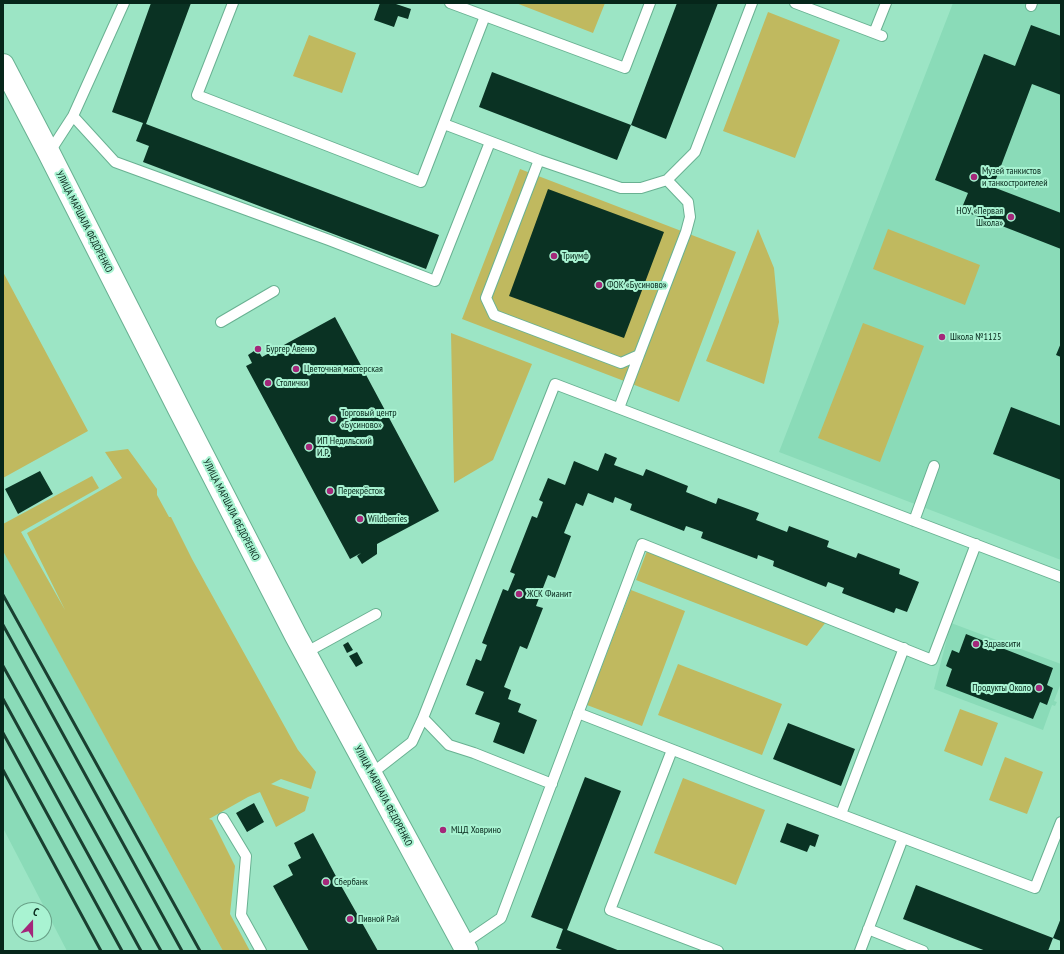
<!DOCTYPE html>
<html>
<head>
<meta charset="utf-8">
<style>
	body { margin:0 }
	#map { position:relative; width:1064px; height:954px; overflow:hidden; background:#9ce5c5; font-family:"PT Sans Narrow",sans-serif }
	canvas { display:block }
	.frame { position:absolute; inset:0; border:4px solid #06261a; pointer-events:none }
	.north { position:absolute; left:12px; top:902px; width:40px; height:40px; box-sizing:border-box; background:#a9f3d2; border:1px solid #68a188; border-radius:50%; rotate:21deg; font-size:11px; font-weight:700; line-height:16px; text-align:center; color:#06261a }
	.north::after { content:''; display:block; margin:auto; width:14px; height:18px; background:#a4277a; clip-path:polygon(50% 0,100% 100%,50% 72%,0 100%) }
</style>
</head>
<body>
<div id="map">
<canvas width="1064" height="954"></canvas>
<div class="frame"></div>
<div class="north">С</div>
</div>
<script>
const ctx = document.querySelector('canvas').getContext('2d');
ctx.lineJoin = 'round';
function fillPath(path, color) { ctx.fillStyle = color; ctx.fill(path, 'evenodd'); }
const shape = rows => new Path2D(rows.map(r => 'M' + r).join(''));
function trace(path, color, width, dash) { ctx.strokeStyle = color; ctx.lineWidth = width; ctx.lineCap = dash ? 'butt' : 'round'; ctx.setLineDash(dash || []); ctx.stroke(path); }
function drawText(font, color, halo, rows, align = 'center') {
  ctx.font = font + ' "PT Sans Narrow",sans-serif'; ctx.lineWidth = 4; ctx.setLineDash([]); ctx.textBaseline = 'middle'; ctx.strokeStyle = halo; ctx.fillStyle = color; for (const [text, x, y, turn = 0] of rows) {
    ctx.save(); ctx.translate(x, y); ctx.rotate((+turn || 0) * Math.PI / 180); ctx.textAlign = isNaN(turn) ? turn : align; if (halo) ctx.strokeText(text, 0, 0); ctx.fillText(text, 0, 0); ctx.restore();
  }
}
fillPath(shape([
	[953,3,1061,3,1061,560,779,452],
	[3,550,223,951,67,951,3,828],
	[951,623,1061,664,1061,683,1054,701,1057,702,1055,706,1052,705,1043,730,934,689]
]), '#8adbb8');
fillPath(shape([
	[516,3,605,3,593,33],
	[768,12,840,40,795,158,723,131],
	[309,35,356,53,342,93,293,76],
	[520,169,736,252,679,402,462,319],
	[758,229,774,268,779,322,764,384,706,361],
	[888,229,980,265,965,305,873,269],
	[3,272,88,431,3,478],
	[863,323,924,346,880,462,818,438],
	[451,333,532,364,493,460,454,483],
	[128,449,157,489,157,495,169,517,171,517,192,559,290,736,298,750,316,772,311,789,281,779,271,784,309,797,305,811,276,827,260,792,248,797,209,819,212,820,235,866,230,914,250,951,223,951,3,551,3,524,92,476,99,488,21,532,65,610,27,533,122,478,105,452],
	[647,551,826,622,807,646,636,580],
	[631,590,685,611,642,726,587,705],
	[678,664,782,704,762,755,658,715],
	[960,709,998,723,982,766,944,751],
	[1005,757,1043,772,1027,814,989,800],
	[683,778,765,810,736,885,654,853]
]), '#c0b95f');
fillPath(shape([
	[151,3,191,3,146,124,439,235,426,269,143,162,149,146,136,141,143,123,112,112],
	[380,3,393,3,411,9,408,19,398,16,394,27,374,20],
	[677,3,718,3,666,139,631,125,617,160,479,107,492,72,631,125],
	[1031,25,1061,36,1061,95,1032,84,993,187,1061,213,1061,249,961,210,968,193,935,180,984,54,1015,66],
	[548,189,664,232,624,338,509,296],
	[335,317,439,511,377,544,377,554,362,564,357,556,361,553,350,559,246,366,252,363,248,355,257,349,262,357],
	[1061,343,1061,357,1056,355],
	[1011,407,1061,426,1061,480,993,454],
	[605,453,617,458,614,465,643,476,646,469,688,486,686,492,716,504,718,498,759,513,756,520,787,532,789,526,829,541,827,547,856,558,858,553,900,569,899,574,919,582,907,612,896,608,894,613,842,593,844,588,828,582,826,587,773,566,774,561,758,555,757,559,701,538,703,532,686,526,684,531,630,510,632,504,615,497,613,503,588,493,583,506,576,503,564,533,571,536,555,578,548,575,536,606,543,608,527,649,520,646,504,687,511,690,508,699,521,704,518,712,537,720,524,754,493,742,500,723,475,714,484,692,466,685,476,659,481,661,487,645,482,643,503,589,508,591,515,574,510,572,532,516,537,518,543,502,539,500,548,478,565,485,574,461,598,471],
	[40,471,53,494,18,514,5,489],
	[966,634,1053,668,1047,685,1053,688,1047,705,1040,702,1033,719,946,686,952,669,946,666,952,650,959,653],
	[348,642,353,650,347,653,343,645],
	[357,652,363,663,356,667,349,656],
	[788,723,855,749,841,786,773,759],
	[585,777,621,791,567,930,620,951,565,951,556,948,563,929,531,917],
	[254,803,264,822,247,832,236,813],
	[787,823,819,835,815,847,810,845,807,852,780,842],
	[313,833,339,882,378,951,309,951,273,886,293,875,288,865,301,858,294,843],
	[916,885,1053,938,1048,951,986,951,903,919],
	[1061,918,1061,941,1053,938]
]), '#0a3223');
const lane = shape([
	[233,3,197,95,421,182,485,16],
	[450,3,625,68,650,3],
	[795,3,882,36],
	[1031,6,1032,3],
	[874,33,886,3],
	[73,116,115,162,329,240,435,281,490,142],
	[444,124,539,160,621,188,641,188,667,180,695,152,752,3],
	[49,153,73,116,124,3],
	[539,160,486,298,494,315,621,363,639,355,686,232,690,217,688,202,667,180],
	[221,322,274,291],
	[619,408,639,355],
	[914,521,934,466],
	[305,653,376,614],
	[578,713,758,783,1035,888,1061,822],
	[423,718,449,745,474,753,552,784],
	[672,750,610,910,718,951],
	[371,774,412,742,423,718,555,384,1061,577],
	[841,814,904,648],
	[223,818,246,856,241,915,261,951],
	[868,929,923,951],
	[463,944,501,918,642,544,932,660,976,544],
	[860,951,903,838]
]);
const secondary = shape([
	[3,65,49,153,179,409,296,636,467,951]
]);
trace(lane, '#69b192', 12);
trace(secondary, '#69b192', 24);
trace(lane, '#fff', 10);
trace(secondary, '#fff', 22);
trace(shape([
	[3,595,200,951],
	[3,625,182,951],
	[3,666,161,951],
	[3,699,141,951],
	[3,733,122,951],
	[3,770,101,951]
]), '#193f30', 3);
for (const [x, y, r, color] of [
	[974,177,4,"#a4277a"],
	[1011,217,4,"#a4277a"],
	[554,256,4,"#a4277a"],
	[599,285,4,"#a4277a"],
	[942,337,4,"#a4277a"],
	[258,349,4,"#a4277a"],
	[296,369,4,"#a4277a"],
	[268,383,4,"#a4277a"],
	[333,419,4,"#a4277a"],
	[309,447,4,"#a4277a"],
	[330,491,4,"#a4277a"],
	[360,519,4,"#a4277a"],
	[519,594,4,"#a4277a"],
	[976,644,4,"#a4277a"],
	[1039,688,4,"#a4277a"],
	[443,830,4,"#a4277a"],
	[326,882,4,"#a4277a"],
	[350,919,4,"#a4277a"]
]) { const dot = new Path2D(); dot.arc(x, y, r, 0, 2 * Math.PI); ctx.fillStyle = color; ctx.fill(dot); trace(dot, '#a9f3d2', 1.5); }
drawText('10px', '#06261a', '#a9f3d2', [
	["Музей танкистов",982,171],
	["и танкостроителей",982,183],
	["НОУ «Первая",1003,211,"right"],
	["Школа»",1003,223,"right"],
	["Триумф",562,256],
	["ФОК «Бусиново»",607,285],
	["Школа №1125",950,337],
	["Бургер Авеню",266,349],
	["Цветочная мастерская",304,369],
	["Столички",276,383],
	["Торговый центр",341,413],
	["«Бусиново»",341,425],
	["ИП Недильский",317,441],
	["И.Р.",317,453],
	["Перекрёсток",338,491],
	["Wildberries",368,519],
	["ЖСК Фианит",527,594],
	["Здравсити",984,644],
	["Продукты Около",1031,688,"right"],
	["МЦД Ховрино",451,830],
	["Сбербанк",334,882],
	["Пивной Рай",358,919]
], 'left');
drawText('10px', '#06261a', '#a9f3d2', [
	["УЛИЦА МАРШАЛА ФЕДОРЕНКО",84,222,63],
	["УЛИЦА МАРШАЛА ФЕДОРЕНКО",231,510,63],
	["УЛИЦА МАРШАЛА ФЕДОРЕНКО",383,796,62]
]);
</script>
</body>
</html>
